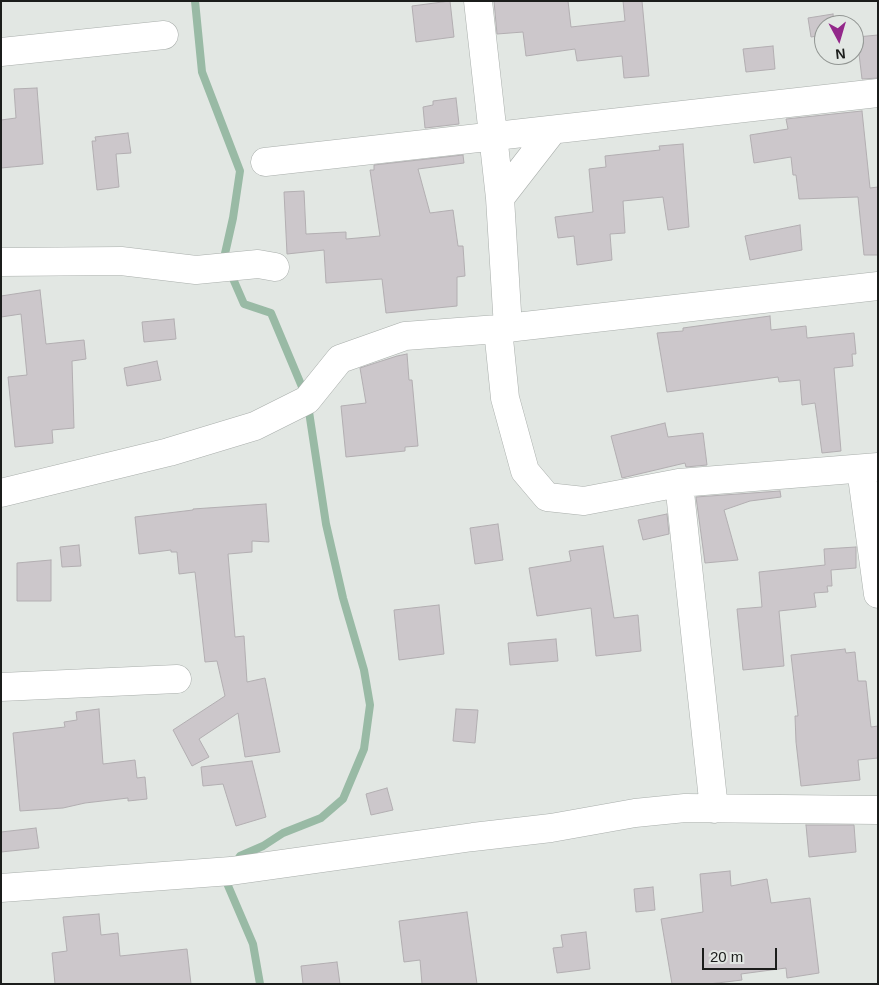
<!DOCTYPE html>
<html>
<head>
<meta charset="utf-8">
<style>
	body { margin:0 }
	#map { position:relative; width:879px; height:985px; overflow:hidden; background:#e2e7e3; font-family:Arial,sans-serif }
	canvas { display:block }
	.frame { position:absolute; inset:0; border:2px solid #1b1d1b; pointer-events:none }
	.north { position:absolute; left:814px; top:15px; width:50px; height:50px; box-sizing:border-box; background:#e2e7e3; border:1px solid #929693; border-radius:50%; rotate:174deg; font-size:14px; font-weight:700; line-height:20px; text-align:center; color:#1b1d1b }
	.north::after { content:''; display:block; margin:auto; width:18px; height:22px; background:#93288a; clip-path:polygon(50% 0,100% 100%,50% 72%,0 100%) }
	.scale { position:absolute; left:702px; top:948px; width:75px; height:22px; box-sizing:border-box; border:2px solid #1b1d1b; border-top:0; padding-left:6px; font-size:15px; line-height:18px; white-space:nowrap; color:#1b1d1b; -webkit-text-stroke:4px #e2e7e3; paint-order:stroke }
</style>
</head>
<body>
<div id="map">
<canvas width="879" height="985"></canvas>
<div class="frame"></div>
<div class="north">N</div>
<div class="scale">20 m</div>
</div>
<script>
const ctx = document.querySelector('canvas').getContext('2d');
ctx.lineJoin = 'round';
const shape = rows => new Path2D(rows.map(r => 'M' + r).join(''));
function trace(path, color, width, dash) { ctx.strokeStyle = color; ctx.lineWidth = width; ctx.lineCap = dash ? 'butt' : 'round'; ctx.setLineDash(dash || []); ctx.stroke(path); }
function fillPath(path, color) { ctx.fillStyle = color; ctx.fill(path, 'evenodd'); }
trace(shape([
	[195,1,202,72,240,171,233,218,224,258,244,304,271,313,305,394],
	[235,864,240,856,263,846,283,833,321,818,343,799,364,749,370,705,364,670,343,598,326,524,308,405],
	[228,876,226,881,253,944,260,984]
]), '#99baa5', 8);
const building = shape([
	[450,1,454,37,416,42,412,6,450,1],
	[494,1,568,1,571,27,625,21,623,1,642,1,649,76,624,78,622,56,577,61,575,49,526,56,523,32,497,34,494,1],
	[833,14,834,25,824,25,824,35,811,37,808,18,833,14],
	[878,35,878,78,862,79,857,37,878,35],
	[773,46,775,69,746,72,743,49,773,46],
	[37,88,43,164,1,168,1,120,16,118,14,89,37,88],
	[456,98,459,124,425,128,423,107,433,105,433,101,456,98],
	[862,111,870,188,878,187,878,255,864,255,858,197,799,199,796,175,793,175,791,157,754,163,750,135,788,129,786,119,862,111],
	[128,133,131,153,116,154,119,187,97,190,92,141,96,141,95,137,128,133],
	[683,144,689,227,668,230,663,197,623,201,625,233,610,234,612,260,577,265,574,236,558,238,555,217,593,212,589,169,606,167,605,156,660,150,659,146,683,144],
	[463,155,464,163,418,169,430,213,453,210,458,246,463,246,465,276,457,277,457,306,386,313,382,279,326,283,324,250,287,254,284,192,304,191,306,234,346,232,346,239,380,236,370,170,374,170,374,165,463,155],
	[800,225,802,250,750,260,745,236,800,225],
	[40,290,46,344,84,340,86,359,72,361,74,428,52,430,53,443,15,447,8,377,27,375,21,314,1,317,1,296,40,290],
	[770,316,771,330,806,326,807,338,854,333,856,354,852,354,853,366,834,368,841,451,822,453,815,403,802,405,800,380,779,382,778,377,667,392,657,333,683,331,683,328,770,316],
	[174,319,176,339,144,342,142,322,174,319],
	[407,354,409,380,412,380,418,446,405,447,405,451,346,457,341,406,366,403,360,368,397,356,407,354],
	[157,361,161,380,127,386,124,368,157,361],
	[665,423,668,437,703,433,707,465,686,467,685,463,622,478,611,436,665,423],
	[780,491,781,497,750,501,724,510,738,560,705,563,696,497,780,491],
	[266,504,269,542,252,541,252,552,228,554,235,637,244,636,247,682,265,678,280,752,245,757,238,713,199,739,209,757,192,766,173,730,225,696,217,661,205,662,195,572,179,574,177,552,171,552,171,550,139,554,135,517,193,510,193,509,266,504],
	[667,514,669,534,643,540,638,520,667,514],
	[498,524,503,560,475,564,470,528,498,524],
	[79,545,81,566,62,567,60,547,79,545],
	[603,546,614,618,638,615,641,651,596,656,591,608,537,616,529,568,571,561,569,551,603,546],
	[856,547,856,568,831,570,832,586,827,586,828,592,814,593,816,607,779,611,784,666,743,670,737,609,762,607,759,572,825,565,824,549,856,547],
	[51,560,51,601,17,601,17,563,51,560],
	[439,605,444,654,399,660,394,610,439,605],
	[556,639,558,661,510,665,508,643,556,639],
	[845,649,846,653,855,652,858,681,866,681,871,727,878,726,878,758,858,760,860,780,801,786,796,742,795,716,798,716,791,655,845,649],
	[99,709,103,764,135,760,137,778,145,777,147,799,128,801,128,798,85,803,63,808,20,811,13,733,65,727,64,722,77,720,76,712,99,709],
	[456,709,478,710,475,743,453,741,456,709],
	[252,761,266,817,236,826,223,784,203,786,201,767,252,761],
	[387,788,393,810,371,815,366,794,387,788],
	[806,825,854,825,856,852,809,857,806,825],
	[36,828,39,848,1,852,1,832,36,828],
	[730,871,731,886,767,879,771,903,810,898,819,973,787,978,786,968,741,974,742,980,709,984,672,984,661,919,703,912,700,874,730,871],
	[653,887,655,910,636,912,634,889,653,887],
	[467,912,477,984,422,984,420,960,404,962,399,921,467,912],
	[99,914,101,935,118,933,120,956,187,949,191,984,55,984,52,953,67,951,63,917,99,914],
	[586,932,590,969,557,973,553,948,563,947,561,935,586,932],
	[337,962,340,984,303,984,301,966,337,962]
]);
fillPath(building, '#ccc7cb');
trace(building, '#b2aeb1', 1);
const minor = shape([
	[478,1,500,198,508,328],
	[1,52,164,35],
	[265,162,878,93],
	[500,198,552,131],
	[1,262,121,261,196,270,258,264,275,267],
	[498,329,505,398,525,471,547,497,584,501,679,483,878,467],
	[861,469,878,594],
	[679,483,714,809],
	[1,493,169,452,255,426,307,400,340,359,405,336,498,329,878,286],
	[1,687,177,679],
	[1,888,231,871,473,837,551,828,635,813,685,808,878,810]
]);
trace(minor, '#a9aeab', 29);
trace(minor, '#fff', 28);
</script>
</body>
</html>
